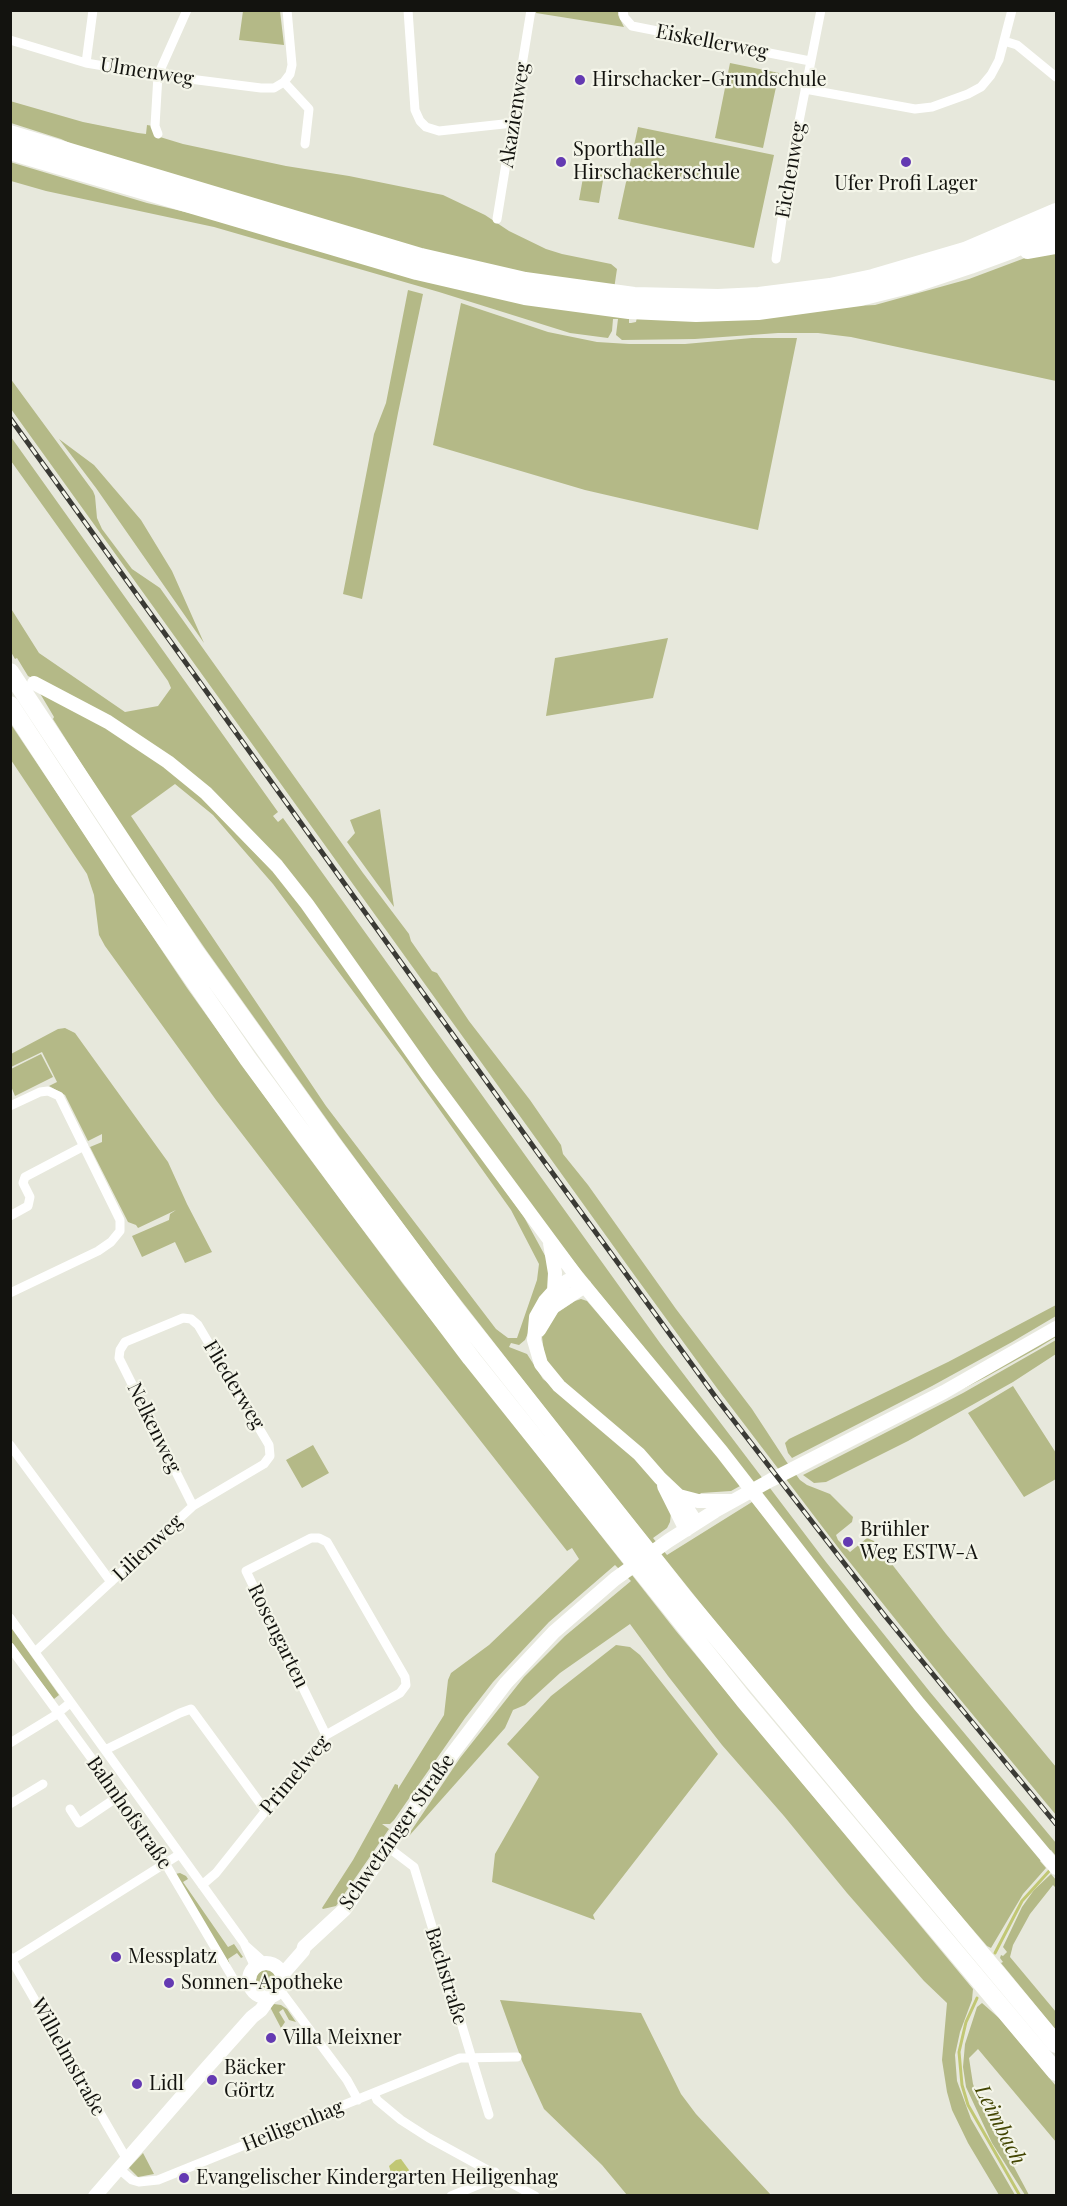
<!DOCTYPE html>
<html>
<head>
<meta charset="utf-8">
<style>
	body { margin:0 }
	#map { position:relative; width:1067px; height:2206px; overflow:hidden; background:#e7e8dc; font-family:"Playfair Display",serif }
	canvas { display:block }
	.frame { position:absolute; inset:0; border:12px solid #13130f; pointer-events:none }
</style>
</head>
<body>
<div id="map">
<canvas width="1067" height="2206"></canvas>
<div class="frame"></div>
</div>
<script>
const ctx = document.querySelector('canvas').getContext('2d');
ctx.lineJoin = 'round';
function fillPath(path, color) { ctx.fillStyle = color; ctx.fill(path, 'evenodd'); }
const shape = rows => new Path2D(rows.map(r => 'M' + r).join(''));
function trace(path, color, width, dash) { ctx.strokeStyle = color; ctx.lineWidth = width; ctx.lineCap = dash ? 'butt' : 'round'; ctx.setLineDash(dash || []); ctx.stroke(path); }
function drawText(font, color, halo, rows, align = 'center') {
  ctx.font = font + ' "Playfair Display",serif'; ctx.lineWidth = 4.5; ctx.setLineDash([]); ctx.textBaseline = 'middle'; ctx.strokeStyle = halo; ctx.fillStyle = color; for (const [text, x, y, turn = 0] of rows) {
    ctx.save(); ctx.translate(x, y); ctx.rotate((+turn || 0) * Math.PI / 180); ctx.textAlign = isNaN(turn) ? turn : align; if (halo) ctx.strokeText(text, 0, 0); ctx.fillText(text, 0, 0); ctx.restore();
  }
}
fillPath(shape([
	[537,10,618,11,618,15,624,27,536,13],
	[243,11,280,11,284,45,239,40],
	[730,63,779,73,763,148,715,138],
	[10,101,83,122,138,133,146,134,147,125,153,126,160,137,183,144,286,166,349,176,443,195,485,215,509,231,546,249,562,254,611,264,617,269,614,289,469,263,87,151,61,139,11,123],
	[638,127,774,155,754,248,618,219],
	[10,162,147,203,629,316,629,323,631,323,636,322,637,317,875,305,969,279,1033,255,1056,251,1056,381,851,337,818,333,778,333,695,339,622,340,616,335,618,319,613,319,612,331,608,338,570,333,439,292,214,227,46,191,11,181],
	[584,172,604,175,599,203,579,200],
	[408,290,423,294,398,413,362,599,343,594,374,434,386,403],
	[461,303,548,332,597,342,629,344,685,344,752,338,797,338,758,530,585,490,433,445],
	[10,378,93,491,95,496,97,518,102,529,132,569,160,588,363,873,409,934,411,941,432,971,437,973,469,1021,530,1100,561,1145,563,1154,588,1185,676,1309,752,1409,786,1461,800,1480,807,1485,830,1494,853,1517,852,1522,836,1535,838,1540,850,1552,867,1538,874,1541,946,1634,1056,1767,1056,1815,944,1680,840,1550,722,1395,635,1276,11,409],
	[11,437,278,812,273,816,278,822,283,818,660,1343,826,1562,930,1692,1056,1843,1056,1856,1051,1850,1048,1851,931,1710,706,1424,571,1258,250,829,77,699,28,676,17,658,15,659,11,652,10,607,39,653,125,712,158,706,171,688,168,681,11,461],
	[59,439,94,465,141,520,172,571,204,643,96,488],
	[668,638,653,698,546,716,555,658],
	[38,690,96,720,188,783,288,887,524,1217,549,1263,548,1288,525,1340,519,1345,511,1343,509,1347,527,1354,543,1379,617,1440,653,1478,665,1496,671,1513,670,1522,667,1528,653,1538,667,1555,752,1502,1042,1859,1040,1861,1046,1868,1023,1894,991,1948,987,1946,943,1895,714,1620,574,1445,435,1267,340,1138,206,950,121,826,53,719,54,717],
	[175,784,213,815,273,884,402,1057,511,1210,539,1264,537,1280,517,1338,508,1338,496,1329,326,1106,131,816],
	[10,723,187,988,293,1136,403,1284,676,1631,973,1989,972,2000,960,2032,955,2055,957,2081,971,2119,1015,2195,999,2195,968,2143,952,2110,947,2092,942,2060,947,2003,924,1981,847,1893,784,1816,722,1745,668,1676,630,1624,560,1673,525,1705,513,1710,505,1728,409,1836,409,1834,460,1758,524,1677,565,1636,631,1581,615,1565,549,1622,493,1682,465,1718,394,1820,390,1824,382,1824,389,1829,336,1906,323,1909,322,1908,353,1860,395,1784,398,1785,398,1789,444,1715,448,1680,451,1673,489,1645,579,1559,572,1548,567,1551,345,1268,216,1100,105,946,99,935,94,895,87,874,11,760],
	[380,809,394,907,347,842,355,833,350,820],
	[65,1028,75,1033,168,1162,187,1204,212,1252,185,1263,175,1242,142,1257,132,1236,169,1220,170,1214,176,1210,138,1228,136,1225,128,1222,90,1147,102,1142,102,1134,88,1141,65,1095,49,1086,57,1082,42,1052,11,1067,11,1054,58,1029],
	[41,1054,53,1077,15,1096,11,1086,11,1069],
	[581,1299,587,1301,705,1438,740,1486,731,1491,701,1493,698,1496,682,1491,563,1382,545,1359,542,1337,557,1313,575,1301],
	[1056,1305,1056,1316,1012,1342,932,1386,792,1458,788,1453,785,1443,789,1439,948,1362],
	[1056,1334,1056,1337,1038,1348,986,1377,809,1468],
	[1056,1340,1056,1354,1013,1382,908,1441,826,1482,814,1483,803,1475,963,1393],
	[1013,1386,1056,1453,1056,1479,1024,1497,968,1413],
	[313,1445,329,1473,302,1488,286,1460],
	[10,1626,59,1695,54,1699,11,1643],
	[616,1645,630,1647,640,1655,718,1754,593,1915,595,1920,492,1882,495,1854,539,1777,507,1744,551,1696],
	[180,1873,186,1876,188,1879,183,1882,228,1947,234,1944,243,1957,241,1958,237,1953,228,1959,230,1965,175,1874],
	[1051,1874,1056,1880,1056,1888,1053,1885,1030,1914,1013,1945,1010,1957,1056,2012,1056,2030,1001,1963,1003,1962,1000,1958,1001,1955,1003,1956,1007,1952,1003,1947,1022,1907,1034,1890],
	'256 1980a10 10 0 1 1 20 0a10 10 0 1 1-20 0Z',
	[500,2000,641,2013,681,2094,696,2114,771,2195,627,2195,602,2165,544,2109,522,2061],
	[982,2003,999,2018,1056,2086,1056,2142,978,2049,969,2058,973,2084,982,2107,1029,2195,1025,2195,992,2143,966,2087,963,2067,965,2044,977,2007],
	[274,2004,281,2005,287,2009,296,2022,289,2020,283,2009,279,2012,285,2022,281,2028,270,2007],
	[143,2153,154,2174,138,2177,129,2168]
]), '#b4b987');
fillPath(shape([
	[401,2159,409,2170,409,2174,401,2179,393,2179,389,2166,396,2160]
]), '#c1c774');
trace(shape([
	[995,1953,1022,1901,1051,1869],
	[977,1998,966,2022,959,2052,962,2085,968,2105,1020,2196]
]), '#c1c774', 3);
trace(shape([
	[408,10,415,110,420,121,426,127,439,131,513,123],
	[623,10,624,17,632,26,810,61],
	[10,40,86,63,158,75,261,88,274,88,284,82,290,74,292,65,287,10],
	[1004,41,1017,45,1056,77],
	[86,63,93,10],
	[284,82,309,109,305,144],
	[805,89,915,109,932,107,968,94,981,87,991,75,999,60,1012,10],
	[158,134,155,126,158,75,187,10],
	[497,219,531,10],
	[776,259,789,172,821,10],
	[10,1106,40,1092,48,1091,59,1096,120,1220,120,1231,111,1242,98,1251,10,1293],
	[10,1216,28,1206,30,1197,23,1183,25,1177,84,1146],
	[10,1445,111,1582],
	[10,1618,244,1943,255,1967],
	[10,1647,130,1811,165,1863,237,1985],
	[35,1652,193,1506,264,1464,270,1456,269,1445,198,1325,191,1319,183,1318,125,1342,120,1350,119,1358,193,1506],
	[10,1743,54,1716,70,1703],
	[105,1750,180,1713,191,1709,265,1810],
	[10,1804,43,1784],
	[70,1809,79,1823,119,1796],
	[389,1848,414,1867,489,2115],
	[202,1885,216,1873,326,1735,400,1693,406,1685,405,1677,327,1542,319,1538,311,1538,246,1571,326,1735],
	[245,1945,265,1963],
	[10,1957,126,2158],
	[10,1961,180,1854],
	[280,1990,347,2080,358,2100],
	[374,2093,377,2100,401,2120,429,2138,535,2196],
	[118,2168,132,2180,139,2182,158,2180,460,2058,517,2057],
	[451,2196,485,2182,495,2172]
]), '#fff', 9);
trace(shape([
	[34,683,108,722,168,762,206,793,277,866,307,904,427,1074,577,1277,722,1452,856,1625,919,1704,1056,1868],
	[550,1243,555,1273,554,1291],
	[577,1277,567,1281,554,1291,545,1301,536,1317,534,1340,541,1364,559,1386,639,1454,660,1478,679,1496,696,1522],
	[539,1330,553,1307,585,1286],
	[664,1486,686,1530],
	[679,1496,698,1501,732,1501],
	'249 1980a17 17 0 1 1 34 0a17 17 0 1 1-34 0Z',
	[282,1975,303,1951,304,1947,345,1909,440,1770,506,1683,554,1632,615,1579,668,1541,715,1511,771,1480,944,1392,1056,1328],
	[95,2196,203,2072,252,2017,261,2010,271,1996]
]), '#fff', 14);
trace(shape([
	[10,134,421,257,525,281,634,296,718,298,759,296,830,287,873,278,965,251,1056,212],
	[10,151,417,271,525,296,629,310,696,313,758,311,860,297,916,283,970,265,1011,250,1056,229],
	[1028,250,1056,245],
	[10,672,194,950,331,1142,454,1307,686,1600,1056,2044],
	[10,705,124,879,248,1059,354,1203,471,1358,744,1700,1056,2072]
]), '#fff', 18);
const rail = shape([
	[10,418,535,1149,717,1399,885,1616,1056,1824]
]);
trace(rail, '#3a3a35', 5);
trace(rail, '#f4f5e9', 3, [9]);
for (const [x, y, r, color] of [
	[580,80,6,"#643ab2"],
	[561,162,6,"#643ab2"],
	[906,162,6,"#643ab2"],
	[848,1542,6,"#643ab2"],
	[116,1957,6,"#643ab2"],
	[169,1983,6,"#643ab2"],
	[271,2038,6,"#643ab2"],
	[212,2080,6,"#643ab2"],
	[137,2084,6,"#643ab2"],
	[184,2178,6,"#643ab2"]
]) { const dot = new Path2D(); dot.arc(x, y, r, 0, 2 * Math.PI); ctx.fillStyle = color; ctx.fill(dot); trace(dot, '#f4f5e9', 2); }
drawText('20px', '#13130f', '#f4f5e9', [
	["Eiskellerweg",712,42,11],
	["Ulmenweg",147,72,9],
	["Akazienweg",515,115,-81],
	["Eichenweg",791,170,-80],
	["Fliederweg",234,1385,59],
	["Nelkenweg",154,1428,64],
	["Lilienweg",148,1548,-43],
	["Rosengarten",278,1636,64],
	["Primelweg",295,1775,-50],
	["Bahnhofstraße",129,1813,55],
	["Schwetzinger Straße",397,1832,-55],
	["Bachstraße",446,1976,73],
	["Wilhelmstraße",68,2057,61],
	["Heiligenhag",293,2126,-22]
]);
drawText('20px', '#13130f', '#f4f5e9', [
	["Hirschacker-Grundschule",592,80],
	["Sporthalle",573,150],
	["Hirschackerschule",573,173],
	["Ufer Profi Lager",906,184,"center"],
	["Brühler",860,1530],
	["Weg ESTW-A",860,1553],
	["Messplatz",128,1957],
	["Sonnen-Apotheke",181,1983],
	["Villa Meixner",283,2038],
	["Bäcker",224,2068],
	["Görtz",224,2091],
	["Lidl",149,2084],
	["Evangelischer Kindergarten Heiligenhag",196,2178]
], 'left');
drawText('italic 21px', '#424502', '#f4f5e9', [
	["Leimbach",1000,2125,63]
]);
</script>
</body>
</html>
